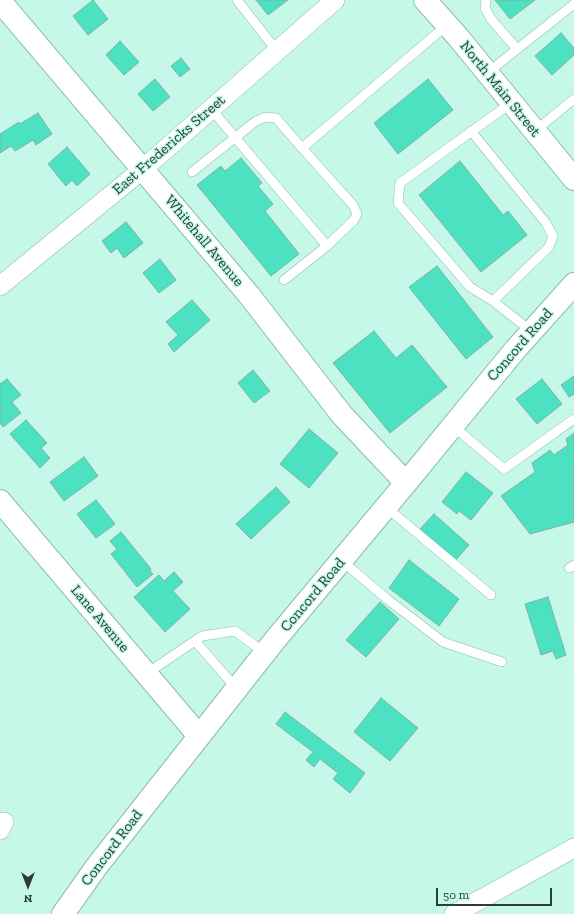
<!DOCTYPE html>
<html>
<head>
<meta charset="utf-8">
<style>
	body { margin:0 }
	#map { position:relative; width:574px; height:914px; overflow:hidden; background:#c5f8e9; font-family:"Zilla Slab",serif }
	canvas { display:block }
	.north { position:absolute; left:8px; top:866px; width:40px; height:40px; -webkit-text-stroke:3px #c5f8e9; paint-order:stroke; rotate:180deg; font-size:11px; font-weight:700; line-height:16px; text-align:center; color:#2a3e39 }
	.north::after { content:''; display:block; margin:auto; width:14px; height:18px; background:#2a3e39; clip-path:polygon(50% 0,100% 100%,50% 72%,0 100%) }
	.scale { position:absolute; left:436px; top:888px; width:116px; height:18px; box-sizing:border-box; border:2px solid #2a3e39; border-top:0; padding-left:5px; font-size:12px; line-height:14px; white-space:nowrap; color:#2a3e39; -webkit-text-stroke:3px #c5f8e9; paint-order:stroke }
</style>
</head>
<body>
<div id="map">
<canvas width="574" height="914"></canvas>
<div class="north">N</div>
<div class="scale">50 m</div>
</div>
<script>
const ctx = document.querySelector('canvas').getContext('2d');
ctx.lineJoin = 'round';
function fillPath(path, color) { ctx.fillStyle = color; ctx.fill(path, 'evenodd'); }
const shape = rows => new Path2D(rows.map(r => 'M' + r).join(''));
function trace(path, color, width, dash) { ctx.strokeStyle = color; ctx.lineWidth = width; ctx.lineCap = dash ? 'butt' : 'round'; ctx.setLineDash(dash || []); ctx.stroke(path); }
function drawText(font, color, halo, rows, align = 'center') {
  ctx.font = font + ' "Zilla Slab",serif'; ctx.lineWidth = 3; ctx.setLineDash([]); ctx.textBaseline = 'middle'; ctx.strokeStyle = halo; ctx.fillStyle = color; for (const [text, x, y, turn = 0] of rows) {
    ctx.save(); ctx.translate(x, y); ctx.rotate((+turn || 0) * Math.PI / 180); ctx.textAlign = isNaN(turn) ? turn : align; if (halo) ctx.strokeText(text, 0, 0); ctx.fillText(text, 0, 0); ctx.restore();
  }
}
const building = shape([
	[93,0,108,19,88,35,73,16,93,0],
	[256,0,288,0,268,15,256,0],
	[495,0,535,0,510,19,495,0],
	[561,33,574,48,574,55,552,75,535,56,561,33],
	[120,41,139,62,124,75,106,55,120,41],
	[181,58,190,69,180,77,171,66,181,58],
	[155,79,170,97,153,111,138,94,155,79],
	[428,79,453,110,398,154,374,123,428,79],
	[38,113,52,134,36,145,33,140,15,151,11,146,0,153,0,134,19,122,20,124,38,113],
	[67,147,90,174,77,186,72,180,66,186,48,164,67,147],
	[241,158,262,183,258,186,273,204,265,211,299,254,271,276,197,185,221,166,225,171,241,158],
	[460,161,503,215,508,211,527,235,481,272,419,195,460,161],
	[126,222,143,243,124,258,117,248,111,253,102,241,126,222],
	[160,259,176,280,159,293,143,273,160,259],
	[437,266,493,337,466,359,409,287,437,266],
	[192,300,210,320,174,352,168,344,178,335,166,322,192,300],
	[374,331,396,358,412,345,447,387,390,433,333,363,374,331],
	[253,370,270,391,254,403,238,383,253,370],
	[574,376,574,394,569,397,561,385,574,376],
	[7,379,21,395,12,402,21,413,3,427,0,423,0,384,7,379],
	[542,379,562,404,537,424,516,399,542,379],
	[26,420,47,443,41,448,50,458,40,468,10,434,26,420],
	[309,429,338,453,309,488,280,464,309,429],
	[574,433,574,522,530,534,501,496,535,472,532,463,550,450,554,455,568,445,566,439,574,433],
	[84,457,98,476,64,501,50,482,84,457],
	[466,472,493,493,471,520,459,511,457,514,442,502,466,472],
	[276,487,290,502,251,539,236,524,276,487],
	[96,500,115,524,96,538,77,514,96,500],
	[434,514,469,545,455,561,420,529,434,514],
	[121,532,151,569,150,571,153,574,137,587,111,554,117,549,110,541,121,532],
	[409,560,459,599,439,626,389,588,409,560],
	[174,572,183,582,173,591,190,609,165,632,134,597,159,575,164,581,174,572],
	[548,597,566,655,556,659,553,651,541,655,525,604,548,597],
	[380,602,399,619,366,657,346,640,380,602],
	[381,698,418,728,390,761,354,732,381,698],
	[285,712,365,773,350,793,333,779,338,773,320,759,314,767,306,760,313,752,276,724,285,712]
]);
fillPath(building, '#4ce1c0');
trace(building, '#81b1a3', 1);
const service = shape([
	[237,0,277,51],
	[486,0,485,8,491,19,517,49],
	[487,73,574,4],
	[511,103,400,183,398,203,470,287,493,301,531,331],
	[211,109,327,246,284,280],
	[471,131,546,223,553,236,549,247,493,301],
	[535,131,574,99],
	[192,172,256,121,265,117,276,118,302,148],
	[327,246,354,220,357,214,353,205,302,148,447,25],
	[453,426,504,469,574,419],
	[386,507,491,595],
	[342,561,387,599,443,642,502,662],
	[569,568,574,565],
	[195,641,237,689],
	[146,674,202,636,235,631,265,653]
]);
const minor = shape([
	[0,286,143,169,335,0],
	[0,830,4,822],
	[454,914,574,848]
]);
const tertiary = shape([
	[0,1,249,295,342,415,406,483],
	[0,501,199,736],
	[63,914,97,866,275,640,406,483,515,350,574,284]
]);
const primary = shape([
	[425,0,458,37,574,179]
]);
trace(service, '#8bbcae', 10);
trace(minor, '#8bbcae', 20);
trace(tertiary, '#8bbcae', 24);
trace(primary, '#8bbcae', 24);
trace(service, '#fff', 9);
trace(minor, '#fff', 19);
trace(tertiary, '#fff', 22);
trace(primary, '#fff', 22);
drawText('15px', '#2a3e39', '#c5f8e9', [
	["North Main Street",500,89,51],
	["East Fredericks Street",169,145,-41],
	["Whitehall Avenue",204,241,50],
	["Concord Road",520,345,-49],
	["Concord Road",313,595,-50],
	["Lane Avenue",100,619,50],
	["Concord Road",112,848,-53]
]);
</script>
</body>
</html>
